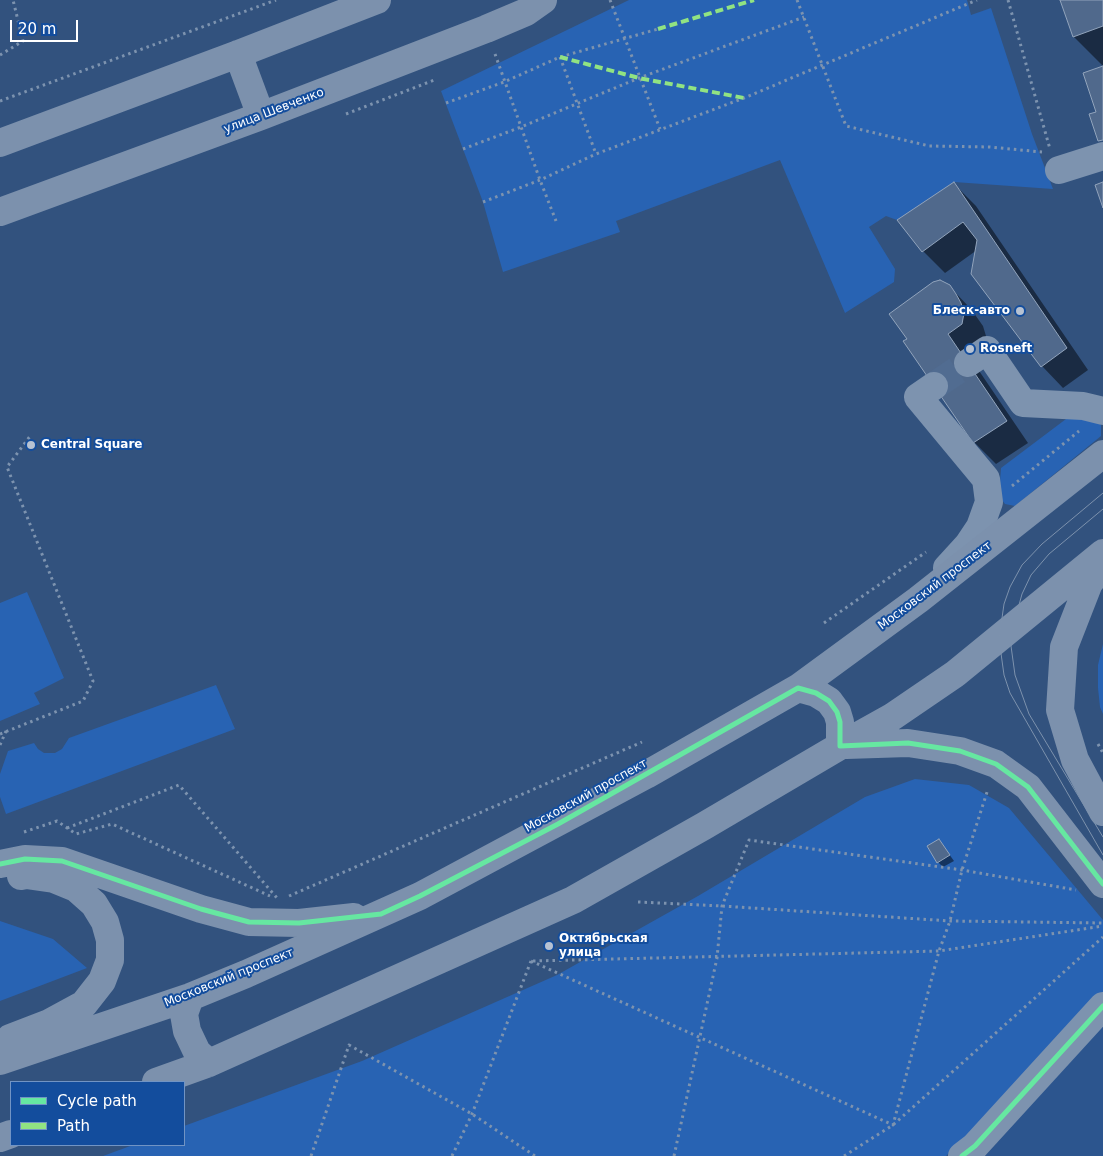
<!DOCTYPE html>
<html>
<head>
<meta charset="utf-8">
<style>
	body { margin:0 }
	#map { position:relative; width:1103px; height:1156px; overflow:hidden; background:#32527e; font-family:"DejaVu Sans",sans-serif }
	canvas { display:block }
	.legend { position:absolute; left:10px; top:1081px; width:175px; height:65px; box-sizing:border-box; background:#134d9d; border:1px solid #7194c4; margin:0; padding:6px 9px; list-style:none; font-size:15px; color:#fff }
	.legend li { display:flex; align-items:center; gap:10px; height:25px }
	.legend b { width:25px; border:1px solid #7194c4 }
	.scale { position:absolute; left:10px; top:20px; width:68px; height:22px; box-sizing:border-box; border:2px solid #fff; border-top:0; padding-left:6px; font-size:15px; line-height:18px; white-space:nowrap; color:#fff; -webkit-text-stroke:4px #134d9d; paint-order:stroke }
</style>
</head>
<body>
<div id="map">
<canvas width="1103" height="1156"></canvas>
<ul class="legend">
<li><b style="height:6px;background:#66e7a1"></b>Cycle path</li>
<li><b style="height:6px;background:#91e382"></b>Path</li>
</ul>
<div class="scale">20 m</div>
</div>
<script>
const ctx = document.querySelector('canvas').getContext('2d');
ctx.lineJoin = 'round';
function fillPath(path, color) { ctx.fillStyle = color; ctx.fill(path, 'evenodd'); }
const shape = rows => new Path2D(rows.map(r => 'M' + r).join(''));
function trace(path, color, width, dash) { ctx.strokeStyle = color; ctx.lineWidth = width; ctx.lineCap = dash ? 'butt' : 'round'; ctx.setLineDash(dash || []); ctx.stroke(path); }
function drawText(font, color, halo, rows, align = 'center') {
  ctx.font = font + ' "DejaVu Sans",sans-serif'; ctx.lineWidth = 4; ctx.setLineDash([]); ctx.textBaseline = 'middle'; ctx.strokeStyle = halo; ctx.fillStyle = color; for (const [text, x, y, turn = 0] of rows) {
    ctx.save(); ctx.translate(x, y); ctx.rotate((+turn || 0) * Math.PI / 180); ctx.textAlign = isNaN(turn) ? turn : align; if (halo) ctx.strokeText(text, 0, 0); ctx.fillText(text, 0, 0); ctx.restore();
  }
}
fillPath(shape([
	[629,0,967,0,971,15,991,8,1032,134,1053,189,954,182,897,220,886,216,869,227,895,269,894,282,845,313,780,160,616,221,620,232,503,272,483,202,441,91],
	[1084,418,1098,419,1101,425,1101,436,1015,506,1005,504,999,496,1001,468,1066,419],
	[27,592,64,678,34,693,40,704,0,721,0,603],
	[1103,644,1103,714,1100,707,1098,688,1098,665],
	[216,685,235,729,6,814,0,797,0,774,8,751,34,743,38,749,44,753,55,753,62,749,69,738],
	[915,779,969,785,1009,808,1103,920,1103,993,1008,1096,946,1156,103,1156,133,1145,184,1145,184,1126,362,1061,557,975,698,896,865,797],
	[0,921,53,939,87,968,0,1001]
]), '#2863b3');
fillPath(shape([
	[1103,1025,1103,1156,985,1156]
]), '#2c558e');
fillPath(shape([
	[1061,0,1103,0,1103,66,1074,37],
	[954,184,976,206,1088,370,1063,388,1042,366,977,250,945,273,923,251],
	[949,286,971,309,983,326,986,336,983,346,969,356,1028,443,996,464,974,442,909,339],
	[939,840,954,861,943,867,938,862]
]), '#0007');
const building = shape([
	[1060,0,1103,0,1103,26,1073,37,1060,0],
	[1103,66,1103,140,1098,141,1089,114,1096,112,1083,73,1103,66],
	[954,182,1067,348,1041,367,971,274,977,240,963,222,922,252,897,220,954,182],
	[1103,182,1103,208,1095,185,1103,182],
	[940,280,950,285,956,294,961,303,964,313,962,324,948,334,1007,421,973,443,903,341,907,339,889,314,933,282,940,280],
	[939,839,950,855,937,863,927,846,939,839]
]);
fillPath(building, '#50698c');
trace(building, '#92a4bc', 1);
trace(shape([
	[934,386,968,363]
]), '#516c91', 28, [28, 14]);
trace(shape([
	[610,0,660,129],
	[797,0,846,126,929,146,990,147,1042,152],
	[1008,0,1050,149],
	[495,54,540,180,556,221],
	[0,55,23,41,13,0],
	[560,57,596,154],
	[0,101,276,0],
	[446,103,504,82,560,57,658,29],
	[346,114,437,79],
	[463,149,521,127,639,78,804,17],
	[483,202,540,180,596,154,744,98,977,0],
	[1012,486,1079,431],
	[824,623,926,552],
	[0,734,83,701,93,681,7,467,31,435],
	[1098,744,1103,753],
	[0,745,6,731],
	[67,828,179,785,277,898],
	[24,832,57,821,76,834,112,824,270,896],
	[289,896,642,742],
	[638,902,722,906,950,921,1103,923],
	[531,961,893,1125,939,951,950,921,962,870,988,789],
	[533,961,939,951,1103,926],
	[311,1156,349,1045,472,1114,535,1156],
	[452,1156,472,1114,531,961],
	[674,1156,717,958,722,906,749,840,962,870,1076,890],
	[844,1156,893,1125,1103,937]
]), '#7d93af', 3, [2.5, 4]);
trace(shape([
	[1059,170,1103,156],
	[968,363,987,350,1023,403,1083,406,1103,411],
	[934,386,918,397,986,479,989,502,980,527,968,545,947,568],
	[962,1156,975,1146,1103,1006]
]), '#7d93af', 28);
trace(shape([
	[238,54,261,116],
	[0,143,238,54,377,0],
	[0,212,261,116,486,29,526,12,543,0],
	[1103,566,1089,583,1064,647,1060,710,1075,760,1103,812],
	[798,688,816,693,829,701,837,712,840,722,840,746],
	[846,745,908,743,960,751,996,764,1028,787,1103,884],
	[0,864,25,859,62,861,201,909,249,922,299,923,354,917],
	[190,997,184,1014,187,1031,197,1052,209,1063],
	[10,1038,49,1023,84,1004,102,981,110,960,110,940,105,922,94,904,76,888,54,879,26,875,21,876],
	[0,1061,190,997,246,974,420,896,646,775,798,688,918,600,1103,454],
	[156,1082,209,1063,573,900,704,826,840,746,892,717,955,674,1103,553],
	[0,1138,11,1134]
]), '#7c91ad', 28);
trace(shape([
	[1103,493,1042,544,1022,565,1010,587,1004,604,999,639,1004,675,1010,693,1103,855],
	[1103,509,1049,554,1031,575,1022,594,1016,616,1011,646,1015,675,1029,714,1103,837]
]), '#7d92ad', 1);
trace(shape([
	[658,29,754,0],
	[560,57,639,78,744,98]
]), '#91e382', 4, [8, 4]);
trace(shape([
	[0,864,25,859,62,861,201,909,249,922,299,923,381,914,420,896,558,824,798,688,816,693,829,701,837,712,840,722,840,746,908,743,960,751,996,764,1028,787,1103,884],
	[962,1156,975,1146,1103,1006]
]), '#66e7a1', 5);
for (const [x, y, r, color] of [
	[1020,311,5,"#b7c2d2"],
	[970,349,5,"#b7c2d2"],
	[31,445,5,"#b7c2d2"],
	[549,946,5,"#b7c2d2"]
]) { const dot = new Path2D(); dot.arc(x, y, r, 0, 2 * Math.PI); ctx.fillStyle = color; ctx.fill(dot); trace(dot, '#134d9d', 2); }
drawText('12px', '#fff', '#134d9d', [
	["улица Шевченко",274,111,-21],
	["Московский проспект",935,586,-37],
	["Московский проспект",586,796,-29],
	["Московский проспект",229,978,-22]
]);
drawText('bold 12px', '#fff', '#134d9d', [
	["Блеск-авто",1010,311,"right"],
	["Rosneft",980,349],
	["Central Square",41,445],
	["Октябрьская",559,939],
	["улица",559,953]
], 'left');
</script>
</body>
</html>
